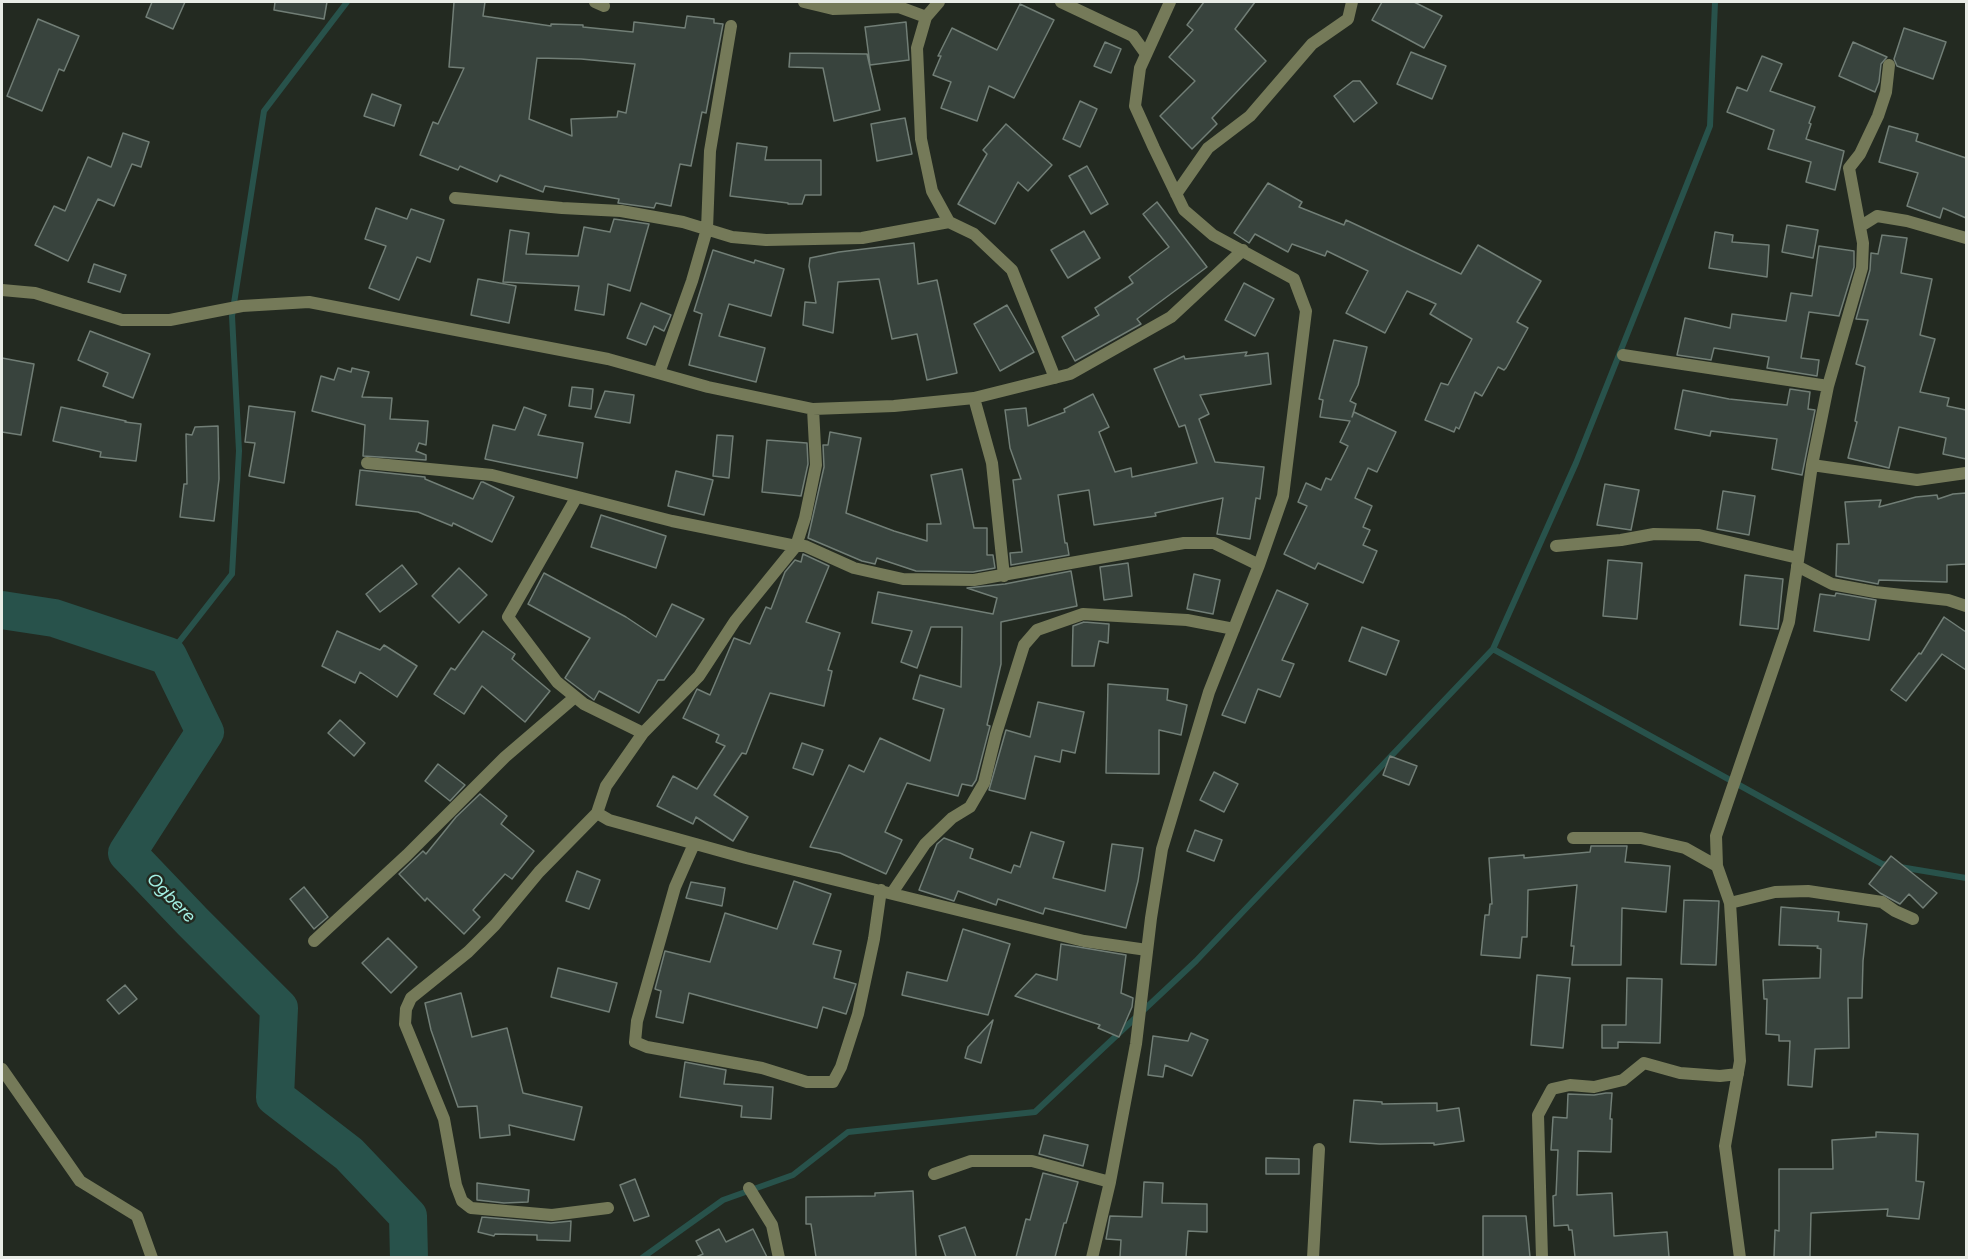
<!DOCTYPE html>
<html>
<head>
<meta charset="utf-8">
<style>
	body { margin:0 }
	#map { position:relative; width:1968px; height:1259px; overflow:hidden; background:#232a21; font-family:Figtree,sans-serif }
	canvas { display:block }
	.frame { position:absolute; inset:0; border:3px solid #e8ece6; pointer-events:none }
</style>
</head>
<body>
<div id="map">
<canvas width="1968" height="1259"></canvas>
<div class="frame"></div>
</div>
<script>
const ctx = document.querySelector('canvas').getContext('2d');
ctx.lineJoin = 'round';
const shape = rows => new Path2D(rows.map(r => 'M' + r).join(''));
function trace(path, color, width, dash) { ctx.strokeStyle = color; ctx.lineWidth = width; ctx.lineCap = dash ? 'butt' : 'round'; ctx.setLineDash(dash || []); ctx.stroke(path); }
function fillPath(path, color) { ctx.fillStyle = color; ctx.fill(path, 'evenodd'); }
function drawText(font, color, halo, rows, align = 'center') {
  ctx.font = font + ' Figtree,sans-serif'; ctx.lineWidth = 5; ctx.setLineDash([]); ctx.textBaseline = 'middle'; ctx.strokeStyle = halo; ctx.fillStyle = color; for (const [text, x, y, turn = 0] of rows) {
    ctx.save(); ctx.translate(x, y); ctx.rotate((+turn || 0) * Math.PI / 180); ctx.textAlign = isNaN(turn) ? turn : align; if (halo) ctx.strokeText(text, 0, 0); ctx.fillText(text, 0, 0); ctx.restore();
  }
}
trace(shape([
	[1493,649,1882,864,1966,878],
	[168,656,232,574,239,451,232,316,264,111,347,2],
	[642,1258,723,1200,793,1175,848,1132,1035,1112,1196,961,1493,649,1576,463,1710,126,1715,2]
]), '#28524b', 6);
trace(shape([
	[2,610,54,618,168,656,205,732,127,853,192,921,279,1008,275,1097,349,1154,408,1216,409,1258]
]), '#28524b', 38);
const building = shape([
	[152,2,185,2,173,29,146,17,152,2],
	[275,2,327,2,324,19,274,10,275,2],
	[454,2,485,2,483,16,551,26,551,24,583,25,583,27,633,32,634,22,685,28,687,16,714,19,714,23,723,24,706,113,702,112,691,166,680,164,671,206,656,203,654,208,618,203,619,199,545,186,543,192,500,175,497,182,460,166,458,170,420,155,433,122,438,124,464,68,449,67,454,2],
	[537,58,581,59,635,64,626,113,618,111,617,117,571,119,572,136,529,119,537,58],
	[1204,2,1255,2,1235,29,1266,61,1212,118,1217,124,1192,149,1160,116,1195,81,1169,57,1193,30,1187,25,1204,2],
	[1382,2,1414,2,1442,16,1424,48,1372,20,1382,2],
	[1020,4,1054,20,1014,98,989,86,977,121,941,108,951,82,933,75,941,56,938,56,952,28,997,50,1020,4],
	[38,19,79,36,64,71,59,69,42,111,7,96,38,19],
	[906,22,909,60,870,65,865,27,906,22],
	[1904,28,1946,42,1933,79,1897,66,1894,59,1904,28],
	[1105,42,1121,49,1111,73,1094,66,1105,42],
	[1853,42,1887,57,1881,64,1879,82,1875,92,1839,76,1853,42],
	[1411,52,1446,66,1432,99,1397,84,1411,52],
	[790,53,867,54,880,110,834,121,823,68,789,67,790,53],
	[1762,56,1782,64,1770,91,1815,107,1809,123,1811,124,1806,139,1844,151,1835,190,1806,182,1811,162,1768,149,1774,130,1727,112,1737,87,1747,91,1762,56],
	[1353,81,1360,81,1377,103,1354,122,1334,96,1353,81],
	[372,94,401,105,394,126,364,116,372,94],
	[1080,101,1097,109,1080,147,1063,139,1080,101],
	[905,118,912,154,877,161,871,124,905,118],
	[1006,124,1052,165,1028,191,1018,182,995,224,958,204,987,154,983,150,1006,124],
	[1889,126,1918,134,1916,141,1966,158,1966,218,1943,208,1940,218,1907,206,1918,173,1879,162,1889,126],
	[123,133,149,142,141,167,132,164,114,206,98,199,68,261,35,245,54,206,65,211,88,157,111,167,123,133],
	[737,143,767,147,765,160,821,160,821,195,805,195,802,204,788,204,788,203,730,196,737,143],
	[1087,166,1108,204,1091,214,1069,176,1087,166],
	[1268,183,1302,202,1299,207,1344,225,1346,220,1461,274,1478,245,1541,281,1517,322,1528,328,1506,368,1504,370,1498,367,1482,396,1475,392,1459,429,1456,427,1454,432,1425,420,1441,383,1448,385,1472,339,1430,314,1436,304,1407,291,1385,333,1346,313,1368,271,1327,251,1325,256,1292,244,1288,252,1255,234,1249,243,1234,233,1268,183],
	[1157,202,1207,267,1137,319,1141,324,1075,361,1062,337,1099,315,1095,308,1133,283,1129,277,1169,247,1143,214,1157,202],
	[376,208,407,219,411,209,444,220,430,262,417,257,399,300,369,288,386,246,365,239,376,208],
	[614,219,649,224,630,291,608,284,604,315,575,310,579,286,503,282,510,230,529,233,526,254,578,256,584,227,610,232,614,219],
	[1787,225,1818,230,1813,258,1782,252,1787,225],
	[1084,231,1100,258,1068,278,1051,250,1084,231],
	[1715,232,1733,235,1732,242,1769,245,1767,277,1709,268,1715,232],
	[1882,235,1907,238,1901,273,1932,279,1920,335,1935,339,1920,392,1949,398,1947,406,1966,410,1966,459,1943,454,1946,438,1899,427,1889,468,1848,458,1857,422,1855,421,1865,367,1856,364,1868,320,1856,319,1870,270,1871,253,1878,254,1882,235],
	[914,243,918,284,937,280,957,373,927,380,917,334,892,339,879,279,838,282,833,333,803,325,805,302,816,303,809,266,810,258,839,252,914,243],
	[1819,246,1854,251,1854,267,1839,316,1809,312,1801,358,1819,360,1817,376,1767,368,1769,357,1714,348,1711,360,1677,355,1685,318,1730,328,1732,314,1786,321,1791,293,1812,296,1819,246],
	[713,250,754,263,755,260,784,269,771,316,729,304,719,336,765,348,756,382,689,365,702,314,694,311,713,250],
	[94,264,126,275,120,292,88,282,94,264],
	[478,279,516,286,509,323,471,315,478,279],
	[1244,283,1274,299,1255,336,1225,320,1244,283],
	[641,303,671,315,664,331,654,326,646,345,627,338,641,303],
	[1007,305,1034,352,1000,371,974,324,1007,305],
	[90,331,150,354,133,398,103,386,108,373,78,360,90,331],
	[1334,340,1367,347,1358,385,1350,401,1356,404,1352,417,1354,412,1396,432,1377,472,1368,468,1355,498,1372,506,1363,527,1370,530,1363,545,1377,551,1363,583,1318,563,1315,569,1284,554,1307,506,1298,502,1306,483,1321,490,1326,478,1331,480,1348,446,1340,442,1350,421,1320,417,1323,400,1319,399,1334,340],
	[1247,352,1245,356,1268,353,1271,384,1200,395,1209,414,1199,419,1215,462,1264,467,1260,499,1256,498,1250,539,1217,534,1223,498,1155,513,1156,516,1094,525,1089,490,1058,495,1065,543,1067,543,1069,555,1011,565,1010,553,1022,552,1013,480,1021,479,1010,448,1005,410,1026,408,1028,426,1065,412,1064,409,1093,394,1109,427,1099,432,1115,472,1131,468,1132,477,1197,463,1185,425,1179,427,1154,369,1184,356,1185,359,1247,352],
	[2,358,34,364,21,435,2,432,2,358],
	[338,368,351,372,352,368,369,372,362,397,392,398,390,419,428,421,426,445,419,443,416,451,426,455,426,460,363,456,365,425,312,411,321,376,334,380,338,368],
	[572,387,593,389,591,409,569,406,572,387],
	[1790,389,1810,392,1808,409,1815,410,1802,475,1772,469,1777,439,1711,431,1710,436,1675,429,1683,390,1729,399,1787,405,1790,389],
	[605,391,634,395,630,423,595,417,605,391],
	[249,406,295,412,284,483,249,476,255,443,245,442,249,406],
	[61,407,126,421,125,422,141,424,136,461,100,457,101,452,53,441,61,407],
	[524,407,546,415,538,435,583,443,577,478,485,459,493,425,515,430,524,407],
	[218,426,219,479,214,521,180,517,184,484,187,484,186,434,192,435,195,427,218,426],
	[830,432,861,438,846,513,894,531,927,541,927,524,941,524,931,475,962,469,974,528,987,528,987,555,993,555,995,568,973,572,916,571,877,558,875,564,862,561,808,538,824,467,823,445,828,445,830,432],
	[717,435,733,436,729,478,713,476,717,435],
	[767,440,807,443,808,464,801,496,762,492,767,440],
	[360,470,425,477,425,479,473,499,481,482,483,482,514,497,492,542,453,523,452,526,418,512,356,505,360,470],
	[676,471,713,480,704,515,668,506,676,471],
	[1605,484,1639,490,1631,530,1597,525,1605,484],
	[1723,491,1755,496,1749,535,1717,529,1723,491],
	[1966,493,1966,564,1947,565,1947,582,1879,580,1878,584,1836,576,1837,544,1849,544,1845,502,1881,500,1879,507,1916,497,1937,495,1938,499,1953,494,1966,493],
	[601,515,666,536,656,568,591,547,601,515],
	[803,554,829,566,806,622,840,633,828,670,832,671,824,706,770,693,746,754,742,753,714,795,748,817,733,841,696,817,693,824,657,806,673,776,697,789,725,746,716,742,719,735,683,718,697,689,710,695,734,638,750,644,766,607,771,609,785,572,795,560,801,562,803,554],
	[1608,560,1642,563,1637,619,1603,616,1608,560],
	[1128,563,1132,596,1104,600,1100,567,1128,563],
	[402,565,417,584,380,612,366,594,402,565],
	[459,568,487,595,459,623,432,596,459,568],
	[1071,571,1077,606,1001,622,1001,664,987,725,990,726,976,780,972,786,962,784,958,796,907,783,885,832,902,840,886,874,840,853,810,847,849,765,864,772,880,738,930,761,944,709,913,699,920,675,961,687,962,627,931,627,917,668,901,662,912,631,872,623,878,592,993,614,997,598,967,588,1005,584,1071,571],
	[544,573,626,617,656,637,672,604,704,619,664,680,658,680,639,713,599,691,594,700,565,678,590,638,528,604,544,573],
	[1194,574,1220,580,1213,614,1187,609,1194,574],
	[1745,575,1783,579,1778,629,1740,625,1745,575],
	[1277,590,1308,604,1282,660,1294,664,1280,697,1258,689,1245,723,1222,715,1277,590],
	[1836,593,1876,600,1869,640,1814,631,1820,594,1835,596,1836,593],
	[1944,617,1966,632,1966,670,1942,654,1906,701,1891,690,1919,653,1921,654,1944,617],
	[1084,622,1109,624,1108,643,1099,641,1094,666,1072,666,1073,626,1084,622],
	[1362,627,1399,641,1386,675,1349,661,1362,627],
	[337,631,380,650,384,645,417,666,397,697,360,672,355,683,322,666,337,631],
	[483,631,515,654,512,659,550,691,525,722,482,686,464,714,434,694,451,668,455,670,483,631],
	[1108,684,1168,689,1167,700,1187,705,1181,735,1159,730,1159,774,1106,773,1108,684],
	[1038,702,1084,712,1075,753,1062,750,1060,762,1035,756,1025,799,989,790,1006,730,1030,737,1038,702],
	[340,720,365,743,354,756,328,733,340,720],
	[802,743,823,750,813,775,793,768,802,743],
	[1390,756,1417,766,1409,785,1383,775,1390,756],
	[438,764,465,785,450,801,425,781,438,764],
	[1214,772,1238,784,1224,812,1200,800,1214,772],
	[480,794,507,816,501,824,534,851,512,879,505,874,473,910,480,917,464,934,427,898,425,901,399,874,423,851,426,854,456,817,480,794],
	[1195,830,1222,840,1214,861,1187,851,1195,830],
	[1031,832,1064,842,1053,878,1105,891,1112,844,1143,848,1138,881,1126,928,1045,908,1043,914,998,899,996,905,958,891,954,901,919,890,937,844,944,838,973,849,970,858,1011,873,1014,865,1020,867,1031,832],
	[1591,846,1627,846,1625,862,1670,866,1666,912,1622,908,1621,965,1572,965,1574,946,1571,946,1577,885,1528,890,1527,937,1522,937,1520,958,1481,955,1485,915,1489,915,1490,904,1492,904,1489,858,1524,855,1524,858,1590,852,1591,846],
	[1891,856,1937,893,1923,908,1909,894,1900,904,1880,893,1869,884,1891,856],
	[577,871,600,880,589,909,566,901,577,871],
	[794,881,831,894,813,944,841,951,834,978,856,984,846,1014,823,1007,817,1028,689,993,683,1023,656,1017,661,991,655,989,665,951,710,962,725,913,777,929,794,881],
	[691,882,725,888,722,906,686,898,691,882],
	[304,887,328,917,314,929,290,899,304,887],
	[1684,900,1719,901,1716,965,1681,964,1684,900],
	[1781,907,1839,912,1838,921,1867,924,1863,961,1862,998,1848,998,1849,1048,1815,1049,1812,1087,1788,1085,1790,1041,1779,1041,1779,1035,1766,1034,1767,999,1764,999,1763,980,1820,978,1821,949,1817,948,1818,946,1779,945,1781,907],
	[963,929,1010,944,988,1015,902,995,907,972,947,981,963,929],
	[388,938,417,967,391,993,362,963,388,938],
	[1061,944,1126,955,1121,993,1133,998,1132,1007,1119,1037,1098,1028,1100,1025,1015,996,1036,974,1057,980,1061,944],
	[558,968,617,983,609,1012,551,997,558,968],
	[1537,975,1570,978,1563,1048,1531,1045,1537,975],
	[1627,978,1662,979,1660,1043,1618,1042,1618,1048,1602,1048,1602,1025,1626,1025,1627,978],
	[125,985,137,999,119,1014,107,1000,125,985],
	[461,993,472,1037,507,1028,523,1093,582,1107,574,1140,509,1125,510,1135,480,1138,477,1106,458,1107,431,1030,425,1003,461,993],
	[993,1020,981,1063,965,1058,968,1047,993,1020],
	[1191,1033,1208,1040,1192,1076,1165,1065,1163,1077,1148,1075,1153,1036,1188,1041,1191,1033],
	[685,1062,726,1070,724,1084,773,1087,771,1119,741,1117,742,1106,680,1097,685,1062],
	[1606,1093,1612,1093,1610,1119,1612,1119,1611,1152,1578,1151,1577,1195,1612,1193,1614,1236,1667,1232,1669,1257,1575,1257,1572,1230,1569,1230,1568,1225,1554,1226,1553,1196,1556,1195,1558,1150,1551,1150,1553,1117,1567,1118,1568,1094,1594,1095,1606,1093],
	[1354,1100,1382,1102,1382,1104,1437,1103,1437,1111,1459,1108,1464,1141,1434,1145,1434,1143,1380,1144,1350,1142,1354,1100],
	[1876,1132,1918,1134,1916,1181,1924,1182,1919,1219,1887,1216,1888,1209,1811,1213,1810,1257,1774,1257,1775,1230,1779,1231,1779,1169,1833,1169,1832,1140,1876,1137,1876,1132],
	[1044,1135,1088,1145,1083,1166,1039,1154,1044,1135],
	[1266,1158,1299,1159,1299,1174,1266,1174,1266,1158],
	[1043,1173,1078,1182,1066,1223,1064,1223,1055,1257,1016,1257,1026,1219,1030,1220,1043,1173],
	[635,1179,649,1216,634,1221,620,1185,635,1179],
	[1144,1182,1163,1183,1162,1203,1207,1204,1207,1232,1188,1231,1186,1257,1120,1257,1121,1240,1106,1239,1110,1216,1142,1217,1144,1182],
	[477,1183,529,1190,528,1202,504,1203,477,1200,477,1183],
	[913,1191,916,1257,816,1257,811,1224,806,1224,806,1197,875,1196,875,1193,913,1191],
	[1483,1216,1526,1216,1530,1257,1483,1257,1483,1216],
	[482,1217,551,1223,571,1221,570,1241,537,1240,537,1235,495,1234,494,1236,478,1232,482,1217],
	[965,1227,976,1257,946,1257,939,1236,965,1227],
	[719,1229,726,1242,753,1229,767,1257,696,1257,703,1254,696,1241,719,1229]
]);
fillPath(building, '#38433d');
trace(building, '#717e76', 1.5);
trace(shape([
	[595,2,604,6],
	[804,2,833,9,899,7,926,17,917,48,921,139,932,191,949,222],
	[1061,2,1133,36,1146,54],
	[926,17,939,2],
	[1176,194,1208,148,1250,116,1312,44,1348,19,1352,2],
	[455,198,562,208,621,211,683,222,732,237,766,240,862,238,949,222,974,234,1012,270,1055,378],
	[1861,226,1877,216,1907,221,1966,238],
	[2,290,35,293,122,320,170,320,242,306,309,302,608,359,708,387,813,409,894,406,974,398,1070,374,1171,317,1243,250],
	[1623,355,1828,386],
	[659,373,692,281,707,229,710,151,731,26],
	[974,398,992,463,1004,576],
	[367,463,492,475,672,521,796,546,805,546,854,568,903,579,974,580,1184,543,1214,543,1259,565],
	[1812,465,1917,480,1966,473],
	[576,498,508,617,557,682,584,704,643,733],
	[1556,546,1621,540,1654,534,1699,535,1798,558],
	[1797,566,1832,584,1875,592,1948,600,1966,606],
	[597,813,609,820,746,858,1084,941,1147,950],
	[1573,838,1641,838,1685,848,1717,866],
	[694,844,675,887,637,1021,635,1042,647,1047,762,1068,807,1082,833,1082,841,1067,858,1014,874,939,881,890],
	[892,893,925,844,952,818,970,807,984,783,996,734,1024,645,1037,630,1083,614,1187,620,1234,629],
	[1730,903,1775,892,1808,891,1882,902,1895,911,1913,919],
	[314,941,407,855,505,757,575,697],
	[2,1069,80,1181,137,1216,152,1258],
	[934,1174,971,1161,1032,1161,1110,1182],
	[749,1188,772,1225,779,1258],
	[608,1208,552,1215,471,1208,462,1201,456,1185,444,1119,405,1024,406,1009,411,998,468,952,495,925,539,872,597,813,606,786,643,733,699,676,735,621,796,546,805,518,816,465,813,409],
	[1092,1258,1110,1182,1136,1044,1151,918,1162,849,1209,692,1259,565,1283,496,1306,311,1294,279,1213,235,1184,210,1154,148,1135,106,1140,68,1170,2],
	[1313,1258,1319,1149],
	[1542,1258,1538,1115,1552,1089,1570,1085,1594,1087,1623,1080,1644,1063,1680,1073,1720,1076,1738,1074],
	[1740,1258,1725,1146,1740,1061,1730,903,1717,866,1716,836,1789,622,1812,465,1828,386,1862,268,1863,243,1849,168,1860,154,1878,116,1886,92,1889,65]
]), '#757a59', 12);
drawText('italic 18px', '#a3f0e4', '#232a21', [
	["Ogbere",171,898,46]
]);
</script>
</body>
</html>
